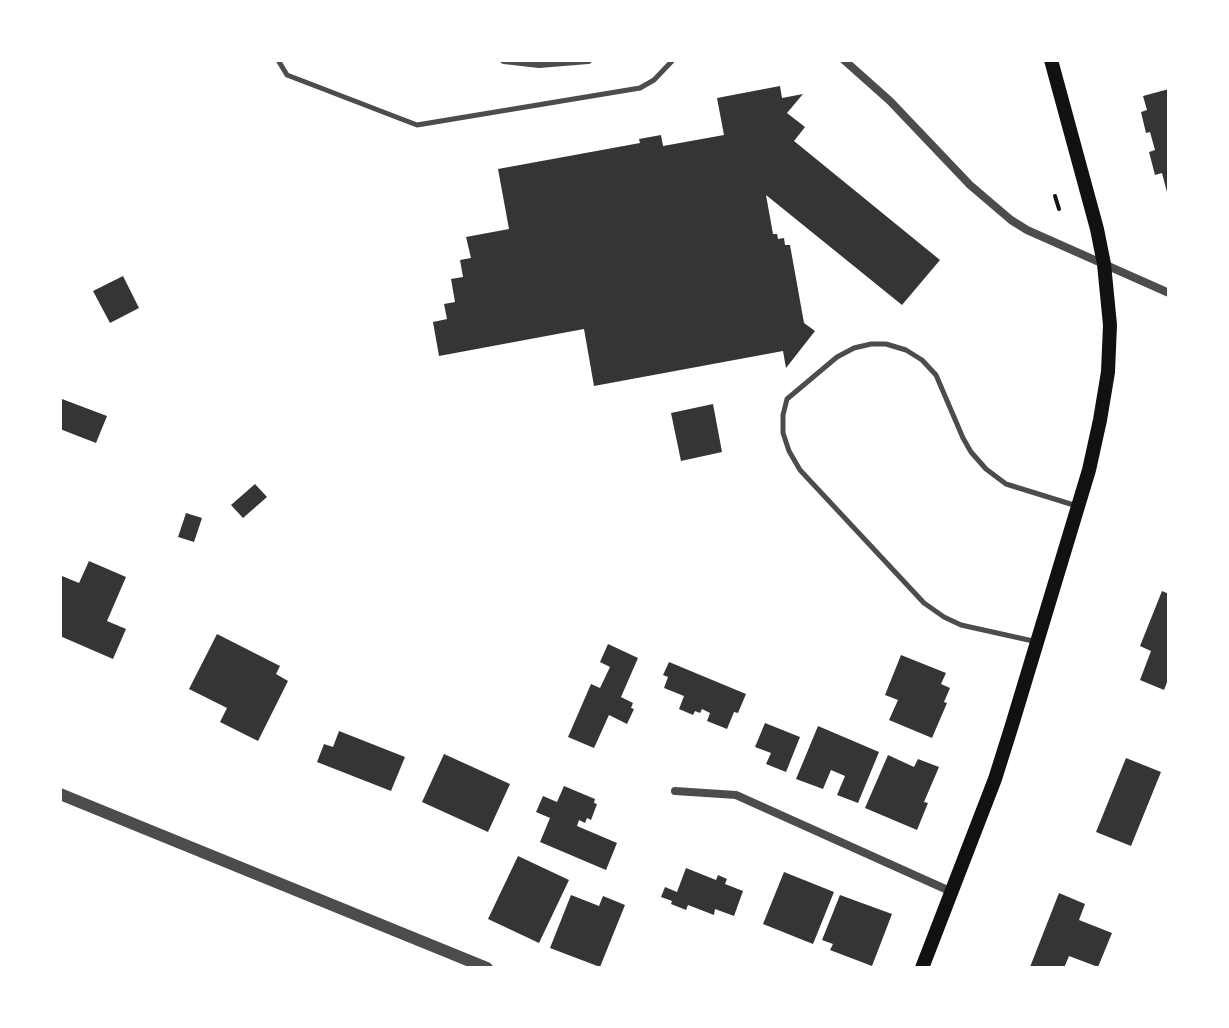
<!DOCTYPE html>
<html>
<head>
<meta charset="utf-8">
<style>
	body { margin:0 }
	#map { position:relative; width:1229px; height:1028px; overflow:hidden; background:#fff; font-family:"PT Sans Narrow",sans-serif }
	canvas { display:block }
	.frame { position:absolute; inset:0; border:62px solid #fff; pointer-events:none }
</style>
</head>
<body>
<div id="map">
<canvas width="1229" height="1028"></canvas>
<div class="frame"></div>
</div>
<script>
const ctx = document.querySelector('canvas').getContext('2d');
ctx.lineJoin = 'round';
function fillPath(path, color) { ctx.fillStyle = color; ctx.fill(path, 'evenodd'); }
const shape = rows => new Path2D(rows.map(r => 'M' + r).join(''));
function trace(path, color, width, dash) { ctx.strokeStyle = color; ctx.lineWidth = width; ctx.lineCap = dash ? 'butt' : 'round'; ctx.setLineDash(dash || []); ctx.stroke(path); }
fillPath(shape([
	[780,86,782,98,803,94,787,113,805,127,794,141,940,260,902,305,766,195,773,234,777,234,778,239,784,238,785,245,790,245,804,323,815,331,786,368,783,351,594,386,584,329,439,356,433,322,447,319,444,304,455,302,451,279,463,277,460,260,471,258,466,237,509,229,498,169,640,143,639,139,661,135,663,146,724,135,717,98],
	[1169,89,1169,196,1168,196,1162,173,1155,175,1149,152,1155,150,1150,132,1146,133,1141,112,1147,110,1143,96],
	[123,276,139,308,110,323,93,291],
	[62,399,107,416,96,443,60,429,60,405],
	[713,404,722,452,681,461,671,413],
	[255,484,267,497,243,518,231,505],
	[186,513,202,518,194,542,178,537],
	[89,561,126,577,107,621,126,629,113,659,60,636,60,582,62,576,79,583],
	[1162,591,1169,594,1169,677,1164,690,1140,680,1151,651,1140,646],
	[217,634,280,666,276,674,288,681,258,741,220,722,227,708,189,689],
	[608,644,638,658,621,697,633,703,631,708,634,709,627,724,609,715,594,748,568,737,591,684,600,688,610,667,600,662],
	[901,655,946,673,941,684,950,688,944,702,947,703,932,738,889,720,898,700,885,695],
	[669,662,746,694,738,713,734,712,727,729,707,721,710,713,702,709,700,713,695,711,693,715,679,709,684,696,664,688,668,677,663,675],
	[765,723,800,737,786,772,766,764,771,753,755,747],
	[818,726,879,752,858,803,837,795,845,776,831,770,823,789,796,779],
	[339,731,405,757,391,791,317,762,324,744,333,747],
	[444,754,510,784,488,832,422,802],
	[888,755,914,767,918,759,939,767,924,802,928,803,917,830,865,808],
	[1126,758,1161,772,1131,846,1096,832],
	[564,786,595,799,594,803,597,804,591,820,587,818,585,823,579,820,577,826,617,843,606,870,540,842,550,818,536,812,543,796,557,802],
	[518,856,569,880,539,943,488,919],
	[686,868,716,880,718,875,727,879,725,884,743,891,734,916,715,909,714,915,688,905,686,910,671,904,672,901,661,897,665,887,677,892],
	[784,872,834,892,813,944,763,924],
	[1059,893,1085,904,1079,920,1112,933,1098,967,1069,956,1064,968,1030,967],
	[571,895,599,906,603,896,625,905,600,967,550,948],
	[840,895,892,914,872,966,830,950,833,944,822,940]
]), '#353535');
trace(shape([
	[1055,196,1059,209]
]), '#111', 4);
trace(shape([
	[278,60,287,75,417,125,640,88,654,80,673,60],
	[1033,641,961,625,944,617,924,603,800,470,789,451,783,433,783,415,787,399,837,357,854,348,871,344,886,344,906,350,922,360,936,375,963,438,971,452,986,469,1006,484,1077,506]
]), '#4c4c4c', 5);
trace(shape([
	[504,60,539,64,588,60],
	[844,60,890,101,970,185,1011,220,1027,230,1169,293],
	[675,791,736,795,952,892]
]), '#4c4c4c', 8);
trace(shape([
	[60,794,487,968]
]), '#4c4c4c', 12);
trace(shape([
	[922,968,995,779,1012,725,1089,470,1100,420,1108,372,1110,325,1104,264,1097,229,1051,60]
]), '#111', 14);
</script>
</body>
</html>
